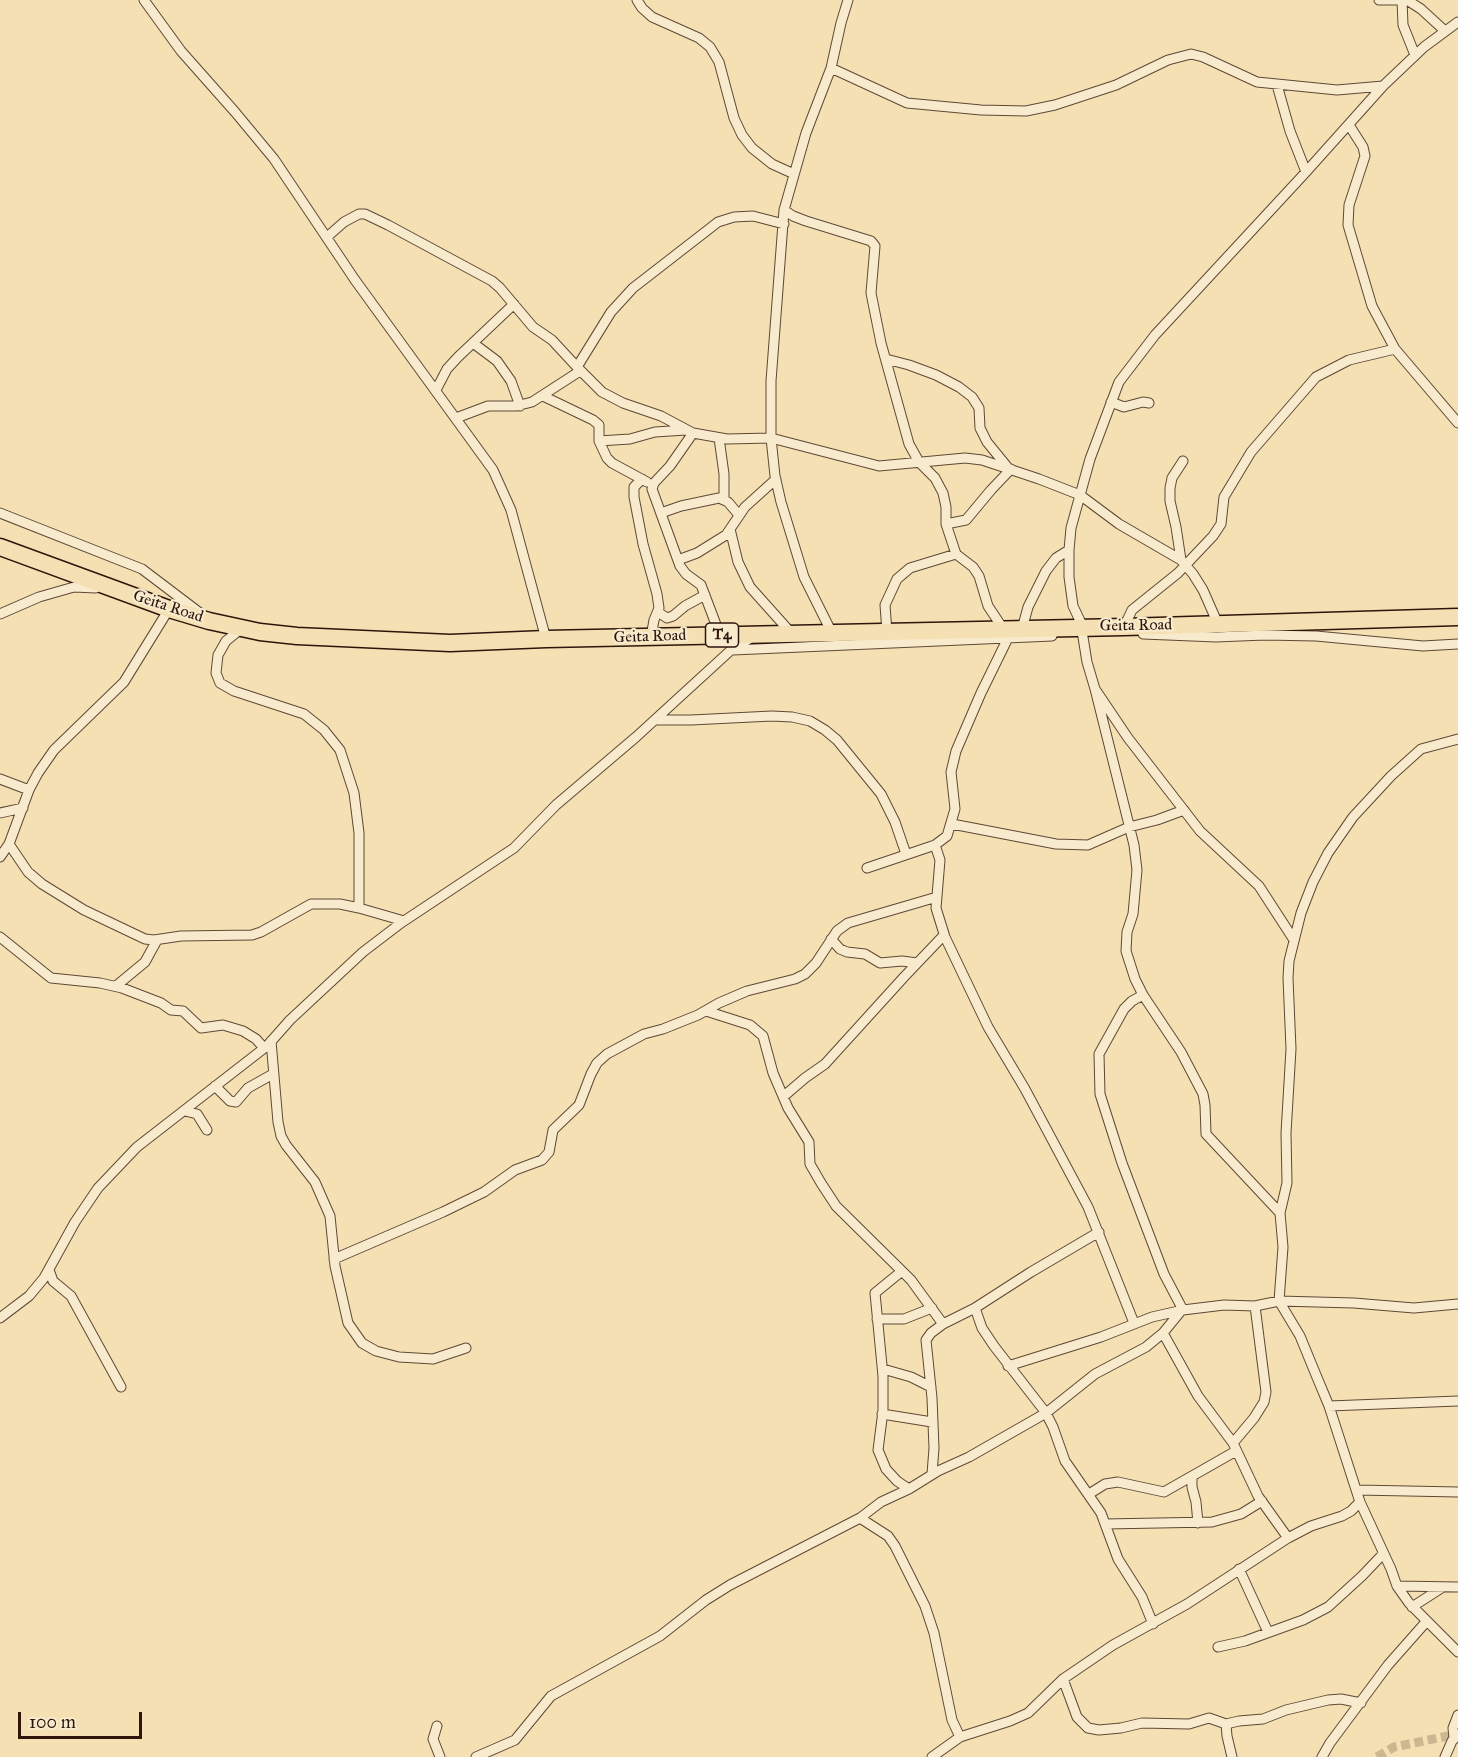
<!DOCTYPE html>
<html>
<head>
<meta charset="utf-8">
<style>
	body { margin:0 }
	#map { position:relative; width:1458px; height:1757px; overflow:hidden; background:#f4e0b2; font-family:"IM FELL Great Primer",serif }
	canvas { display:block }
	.scale { position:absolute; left:18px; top:1712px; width:124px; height:27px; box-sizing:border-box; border:3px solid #2d150c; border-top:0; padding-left:8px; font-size:18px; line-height:21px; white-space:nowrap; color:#2d150c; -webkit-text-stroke:4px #f8ebcd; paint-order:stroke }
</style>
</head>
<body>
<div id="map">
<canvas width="1458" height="1757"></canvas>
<div class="scale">100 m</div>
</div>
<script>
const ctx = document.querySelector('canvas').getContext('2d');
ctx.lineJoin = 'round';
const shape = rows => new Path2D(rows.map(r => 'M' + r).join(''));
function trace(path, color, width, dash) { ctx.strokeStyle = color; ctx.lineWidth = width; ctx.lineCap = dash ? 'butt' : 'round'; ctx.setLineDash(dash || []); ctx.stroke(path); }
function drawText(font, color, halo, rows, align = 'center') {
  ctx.font = font + ' "IM FELL Great Primer",serif'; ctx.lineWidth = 4.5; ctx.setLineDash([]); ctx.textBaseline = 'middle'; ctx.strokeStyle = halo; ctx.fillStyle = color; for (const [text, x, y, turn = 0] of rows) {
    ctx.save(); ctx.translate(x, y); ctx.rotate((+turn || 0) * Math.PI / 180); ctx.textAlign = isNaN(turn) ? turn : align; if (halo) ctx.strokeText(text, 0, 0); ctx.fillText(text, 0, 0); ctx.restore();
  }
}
trace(shape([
	[1377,1757,1394,1747,1453,1735]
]), '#ccb791', 9, [9, 4.5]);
const street = shape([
	[144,0,181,51,235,112,274,159,355,280,493,470,511,510,546,639],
	[637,0,642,8,652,17,699,38,710,47,719,62,734,118,742,135,752,148,772,164,794,174],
	[1379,0,1407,0,1421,9,1445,31],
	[1402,0,1403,25,1415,55],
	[831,68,907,103,981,110,1026,111,1055,105,1116,85,1168,60,1191,54,1203,57,1257,82,1337,90,1383,86],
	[1277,85,1290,131,1306,172],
	[1349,125,1363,147,1365,156,1349,205,1348,225,1372,306,1395,349,1458,423],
	[784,210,793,216,806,221,871,241,875,246,871,293,881,343,909,444,919,462,935,478,943,493,946,507,946,524,956,554],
	[327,237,344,222,359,214,365,214,388,225,492,281,500,288,533,327,552,340,577,367,602,392,623,403,661,416,693,433,727,439,771,438,879,466,965,458,982,460,1039,479,1080,495,1119,524,1181,560,1193,574,1203,590,1218,624],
	[473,343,497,361,511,381,520,406],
	[886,359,909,365,936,375,959,387,972,397,979,408,980,428,987,442,1009,469],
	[577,367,611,312,633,288,718,222,734,217,753,216,784,224],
	[436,390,447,369,458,357,514,304],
	[543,396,593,420,599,425,599,441,607,458,612,463,647,482],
	[1111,402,1124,407,1143,402,1149,403],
	[456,418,488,406,516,406,532,402,580,371],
	[693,433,670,466,654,483,652,489,680,566,686,574,701,585,720,635],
	[719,438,724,474,724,499],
	[599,441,630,439,655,432,686,430],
	[642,479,634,487,634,497,643,544,657,594,659,608,654,620,651,637],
	[0,513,142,569,200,613],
	[661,513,681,506,719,498,728,502,739,515],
	[946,524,966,520,991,490,1011,469],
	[730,529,738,562,750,587,792,634],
	[678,560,697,553,726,535,745,507,776,479],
	[1181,560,1176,527,1170,501,1170,488,1172,478,1183,461],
	[658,612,667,618,673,616,685,606,705,595],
	[0,614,39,597,74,587,96,588],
	[1083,627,1073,606,1069,577,1069,550,1071,528,1090,459,1119,382,1155,335,1306,172,1383,86,1424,47,1458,22],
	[1124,627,1132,610,1178,573,1213,536,1221,524,1224,497,1251,452,1316,377,1349,360,1395,349],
	[242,628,226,641,218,655,216,673,220,683,234,691,304,714,324,730,340,750,354,793,359,833,359,908],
	[1022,629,1028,607,1046,571,1056,558,1069,550],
	[1082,631,1087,662,1095,689,1128,738,1200,831,1259,886,1294,940],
	[887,632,885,605,897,579,910,568,956,554,973,567,979,576,988,606,1004,630],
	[832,633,804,577,781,502,775,476,771,438,771,381,784,210,806,133,831,68,841,23,848,0],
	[1143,634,1216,637,1265,635,1316,636,1423,646,1458,644],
	[733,650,1052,636],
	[1095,689,1134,845,1137,870,1133,914,1127,932,1126,951,1135,979,1143,995,1181,1052,1203,1094,1205,1105,1206,1134,1280,1213],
	[655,720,691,720,772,716,792,717,810,721,825,730,837,740,881,794,895,822,906,854],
	[1458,739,1421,749,1391,776,1353,817,1328,853,1313,882,1301,913,1289,961,1288,978,1291,1049,1286,1133,1287,1183,1280,1213,1283,1247,1279,1301,1300,1336,1316,1375,1329,1406,1360,1502,1391,1569,1397,1586,1409,1603,1458,1652],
	[0,779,29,790],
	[0,813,23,808],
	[952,824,1056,844,1088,845,1129,827,1157,820,1184,810],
	[9,844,28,872,42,884,84,910,145,939,154,940,181,936,252,935,261,932,311,904,340,904,359,908,404,921],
	[935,845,940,860,936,908,945,937,988,1027,1025,1089,1088,1207,1134,1323],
	[0,857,9,844,29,790,38,773,54,750,124,682,169,609],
	[867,868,935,845,947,836,955,809,951,772,956,751,981,693,1008,638],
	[0,937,51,978,100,983,122,988,161,1003,171,1010,183,1011,201,1028,223,1025,243,1031,256,1039,264,1048],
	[831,939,840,949,847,952,865,954,880,963,902,961,917,963],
	[116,986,145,962,157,940],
	[1143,995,1132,1001,1124,1009,1099,1054,1100,1094,1122,1163,1164,1274,1183,1310],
	[706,1011,750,1025,763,1036,773,1073,788,1108,809,1142,810,1164,821,1183,836,1206,911,1280,943,1324],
	[271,1041,278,1122,281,1136,286,1145,315,1182,330,1216,335,1266,348,1323,362,1343,376,1351,399,1357,433,1359,466,1348],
	[215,1086,230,1101,236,1102,248,1088,273,1074],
	[784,1096,805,1078,825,1064,904,977,944,935],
	[185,1111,197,1114,207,1130],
	[334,1259,443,1212,484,1192,515,1170,542,1160,549,1152,553,1130,579,1105,591,1074,597,1063,607,1054,644,1034,663,1029,698,1015,719,1003,747,991,795,979,805,974,816,963,837,931,848,923,937,897],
	[49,1270,53,1281,71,1296,121,1387],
	[902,1271,875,1293,883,1376,883,1411,878,1450,886,1469,897,1481,909,1489],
	[975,1308,982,1328,994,1346,1046,1413,1053,1427,1065,1461,1101,1513,1118,1559,1142,1597,1153,1624],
	[0,1318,29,1296,44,1278,75,1222,98,1188,137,1147,267,1046,290,1020,363,952,401,923,514,848,556,805,636,737,731,650,751,638],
	[877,1319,904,1319,932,1308],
	[1163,1333,1198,1396,1233,1443,1258,1496,1288,1538],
	[1008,1366,1101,1337,1152,1317,1183,1310,1224,1305,1255,1306,1279,1301,1354,1303,1414,1308,1458,1304],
	[883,1369,911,1377,931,1387],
	[1329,1406,1458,1401],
	[882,1414,932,1422],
	[1233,1443,1254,1418,1264,1402,1266,1392,1255,1306],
	[932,1474,934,1448,932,1398,926,1340,931,1333,943,1324,975,1308,1031,1272,1099,1232],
	[1192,1476,1192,1487,1196,1502,1198,1523],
	[1357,1490,1458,1492],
	[1089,1494,1105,1484,1118,1482,1164,1492,1236,1451],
	[860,1518,888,1536,895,1546,925,1606,934,1633,952,1720,960,1737],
	[1105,1524,1212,1522,1241,1514,1262,1501],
	[1239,1569,1268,1632],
	[1397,1586,1458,1587],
	[1412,1607,1443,1587],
	[1218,1647,1245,1641,1303,1620,1328,1607,1362,1576,1383,1554],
	[1063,1679,1077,1717,1088,1728,1099,1730,1121,1728,1142,1723,1189,1724,1209,1718,1226,1724,1239,1721,1263,1719,1286,1710,1328,1700,1341,1699,1361,1703],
	[1226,1724,1227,1736,1232,1757],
	[437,1726,433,1739,440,1757],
	[1454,1738,1453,1728,1458,1715],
	[476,1757,515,1740,551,1696,660,1636,706,1600,730,1585,860,1518,881,1502,909,1489,938,1471,969,1457,1046,1413,1095,1374,1146,1347,1163,1333,1181,1311],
	[932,1757,960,1737,1010,1721,1028,1713,1063,1679,1113,1645,1187,1604,1288,1538,1311,1526,1342,1516,1351,1511,1360,1502],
	[1322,1757,1330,1743,1388,1665,1426,1622],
	[1445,1757,1452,1741,1458,1735]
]);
const highway = shape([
	[0,547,169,609,209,621,260,632,297,636,450,643,546,639,1124,627,1458,617]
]);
trace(street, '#5f4836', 11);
trace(highway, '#2d150c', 19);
trace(street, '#f8ebcd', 9);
trace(highway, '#f4e0b2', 16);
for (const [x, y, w] of [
	[722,635,33]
]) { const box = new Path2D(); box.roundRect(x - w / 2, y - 12, w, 24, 4.5); ctx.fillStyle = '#f8ebcd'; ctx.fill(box); trace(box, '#2d150c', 1.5); }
drawText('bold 15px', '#2d150c', null, [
	["T4",722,635]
]);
drawText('16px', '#2d150c', '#f8ebcd', [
	["Geita Road",168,607,18],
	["Geita Road",1136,626,-1],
	["Geita Road",650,637,-2]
]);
</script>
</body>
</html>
